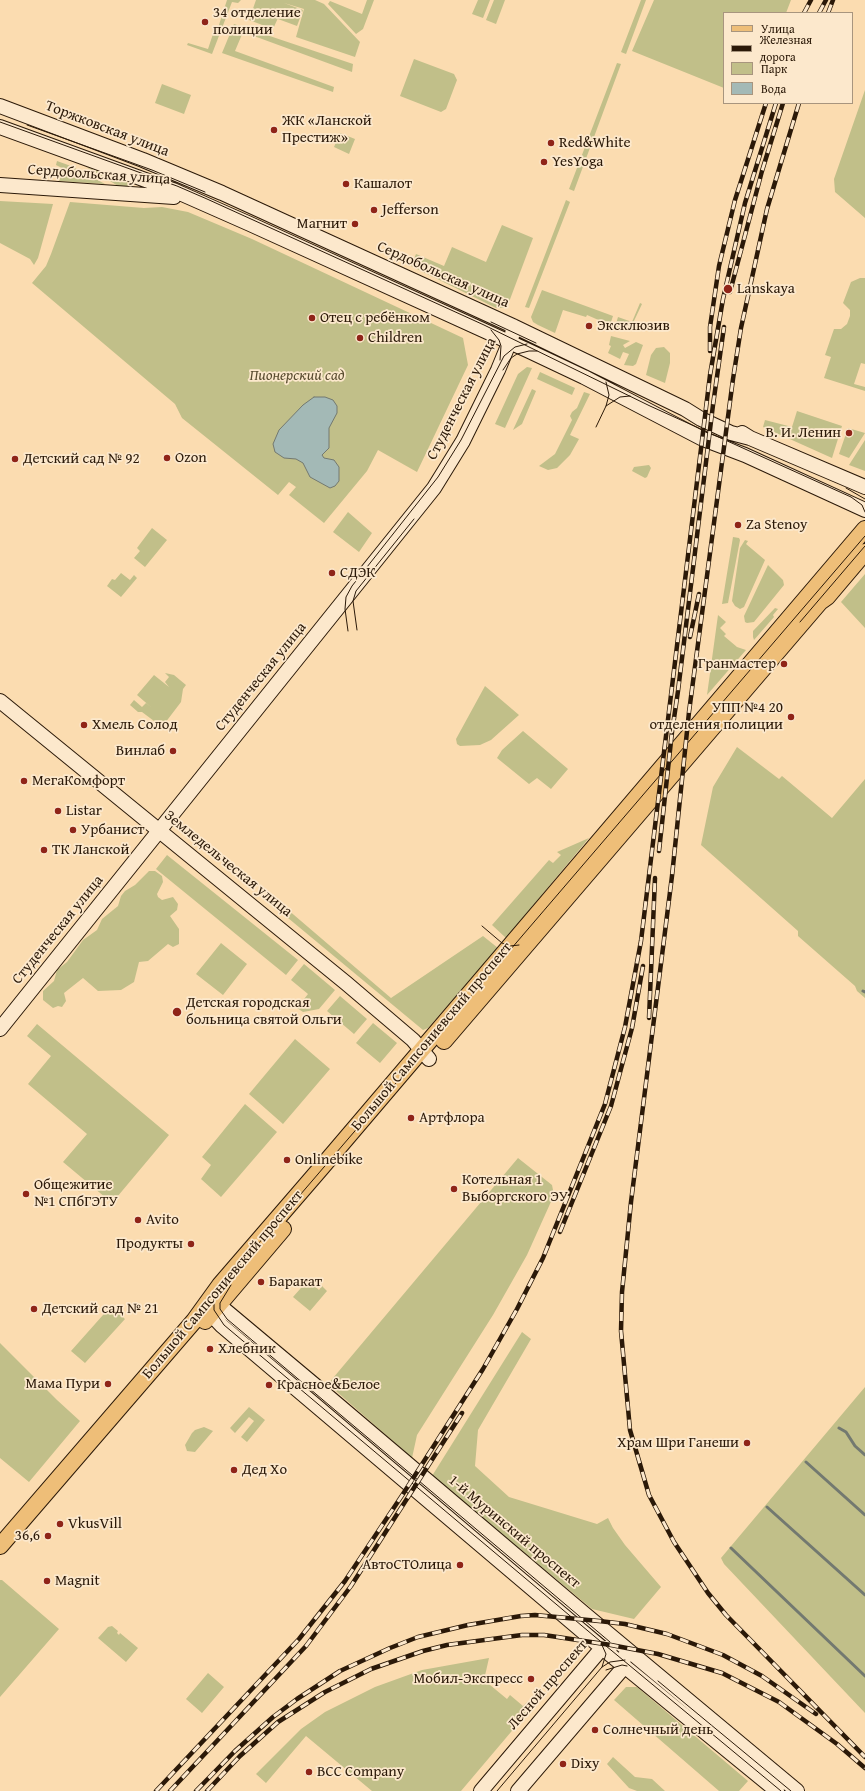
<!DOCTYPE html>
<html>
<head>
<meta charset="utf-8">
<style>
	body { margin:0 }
	#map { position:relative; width:865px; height:1791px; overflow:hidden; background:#fbdcb0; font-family:"Gentium Book Plus",serif }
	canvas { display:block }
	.legend { position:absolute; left:723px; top:12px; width:130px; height:92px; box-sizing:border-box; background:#fce8cc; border:1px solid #a8957e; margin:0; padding:5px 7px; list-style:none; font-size:12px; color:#2b1908 }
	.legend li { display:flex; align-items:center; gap:8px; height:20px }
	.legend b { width:20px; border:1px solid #a8957e }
</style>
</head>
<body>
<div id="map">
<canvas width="865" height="1791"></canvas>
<ul class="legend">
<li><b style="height:5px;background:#eebe78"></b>Улица</li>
<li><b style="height:5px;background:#2b1908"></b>Железная дорога</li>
<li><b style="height:11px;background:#c1bf89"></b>Парк</li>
<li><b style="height:11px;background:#a3b9b6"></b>Вода</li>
</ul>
</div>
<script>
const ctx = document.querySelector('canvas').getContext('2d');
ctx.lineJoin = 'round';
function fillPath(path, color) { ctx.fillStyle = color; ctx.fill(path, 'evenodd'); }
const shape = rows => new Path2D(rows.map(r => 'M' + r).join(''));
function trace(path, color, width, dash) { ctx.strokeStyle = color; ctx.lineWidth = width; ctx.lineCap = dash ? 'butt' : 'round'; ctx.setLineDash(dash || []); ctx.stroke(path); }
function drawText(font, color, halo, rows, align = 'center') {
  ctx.font = font + ' "Gentium Book Plus",serif'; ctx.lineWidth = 3.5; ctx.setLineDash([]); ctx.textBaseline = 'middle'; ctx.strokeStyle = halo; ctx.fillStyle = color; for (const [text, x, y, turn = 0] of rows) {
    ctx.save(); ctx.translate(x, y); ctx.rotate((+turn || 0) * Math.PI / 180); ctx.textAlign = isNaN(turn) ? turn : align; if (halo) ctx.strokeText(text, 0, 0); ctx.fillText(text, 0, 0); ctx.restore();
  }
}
fillPath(shape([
	[227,0,241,0,238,3,232,2,212,54,187,45,188,43,208,49,214,31,217,31],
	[256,0,315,0,324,4,360,42,355,57,296,37,304,9,284,3,303,10,297,26,278,19,283,7,273,29,249,20],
	[367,0,374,0,363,29,356,34,328,4,330,1,362,14],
	[478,0,490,0,483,18,472,14],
	[494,0,505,0,496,24,486,20],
	[641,0,646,0,626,54,621,52],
	[654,0,791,0,786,13,724,13,724,88,632,51],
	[234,24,353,64,352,72,243,32,235,51,334,87,333,92,222,53],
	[414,59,454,74,457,80,446,109,441,112,400,96],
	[617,63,621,64,574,191,569,189],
	[162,84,191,95,184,114,155,103],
	[865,90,865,218,835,192,834,179],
	[340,133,355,139,349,154,334,147],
	[57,161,71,166,105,184,59,181,64,169,56,165],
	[86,167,127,182,128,186,126,188,120,187],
	[566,200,570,202,529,308,525,307],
	[0,201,53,204,38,258,34,265,30,259,0,243],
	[70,202,144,208,162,207,188,212,252,239,463,338,468,365,417,472,378,450,367,471,324,523,289,495,296,487,289,482,278,495,182,418,175,404,32,283,46,266,51,254],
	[502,225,533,238,509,302,505,308,496,308,411,266,416,254,444,266,452,247,486,262],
	[860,278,865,278,865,364,861,363,854,384,865,387,865,391,824,378,831,357,825,355,834,329,841,329,847,324,850,316,850,310,843,303,851,282],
	[542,290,613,316,610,325,587,315,586,317,563,310,555,333,538,325,533,322,531,317],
	[640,303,642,304,633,323,633,328,626,331,615,327,618,317,632,322],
	[611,336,630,341,623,345,625,348,636,342,643,345,636,364,633,366,624,365,629,354,623,352,620,359,608,353,611,346,609,345],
	[664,347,670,353,670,363,665,383,646,375,651,355,656,348],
	[527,367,532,368,505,428,495,424,518,374],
	[540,372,575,388,572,395,537,379],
	[532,389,536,391,522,424,513,430],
	[584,392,590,394,570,435,579,439,570,455,557,468,548,470,539,466,555,454,572,420,570,416,572,412,577,408],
	[797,411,842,426,832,458,763,427,765,420,792,427],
	[848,428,865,433,849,458,839,454],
	[865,440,865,471,849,465],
	[649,465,651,468,647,477,645,478,632,471,634,467],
	[348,512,372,533,359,552,333,532],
	[152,528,167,540,145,567,134,558,140,551,137,548],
	[733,537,739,538,740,540,728,603,722,604],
	[745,540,748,541,746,544,765,560,744,607,740,609,735,606,732,601,740,548],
	[768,565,783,580,784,585,754,622,747,623,745,622,744,616],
	[121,573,130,580,134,575,137,578,121,597,107,586,112,579,115,580],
	[865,574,865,628,841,602],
	[775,608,778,609,773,615,774,617,754,640,753,637,753,631],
	[718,615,726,622,720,628,726,634,724,636,737,647,746,650,707,695],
	[165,673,174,675,186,685,183,689,181,702,162,727,142,712,138,712,130,705,134,700,142,707,146,703,152,708,137,695,154,675,169,687,165,682,169,677],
	[485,686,519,715,491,740,480,745,460,746,457,744,456,739],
	[523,731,568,769,551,789,537,778,529,784,497,758,502,750],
	[737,747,779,779,782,776,832,818,865,779,865,998,857,991,855,986,798,936,798,931,701,845,713,787],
	[589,838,506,938,492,925,549,860,553,863,561,855,557,852],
	[167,855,298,960,286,975,156,869],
	[149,871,155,871,162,876,163,882,157,894,158,897,162,900,173,897,178,904,177,910,170,916,179,929,179,944,173,947,168,944,148,961,139,962,134,982,121,990,98,991,83,978,64,993,66,1001,62,1007,58,1006,53,1008,43,1000,43,991,54,981,57,970,67,962,83,940,97,930,102,919,118,906,121,896,125,891,135,885],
	[287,909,391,998,483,936,498,948,428,1028,423,1030,282,913],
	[221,943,247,964,223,995,196,974],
	[304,964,335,990,319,1009,303,1012,297,1008,308,994,291,980],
	[340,996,367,1019,354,1034,327,1011],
	[373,1023,397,1043,380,1063,356,1043],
	[37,1024,169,1135,112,1203,63,1162,87,1134,28,1084,51,1056,27,1036],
	[295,1039,330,1069,283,1124,249,1094],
	[245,1104,277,1132,221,1197,201,1179,211,1165,202,1157],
	[518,1158,552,1185,554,1195,527,1255,493,1315,417,1435,412,1458,328,1384],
	[308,1280,319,1290,322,1286,327,1291,310,1311,293,1297],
	[111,1306,125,1319,85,1363,71,1351],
	[522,1332,531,1339,478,1430,475,1466,509,1497,597,1524,608,1518,613,1528,625,1545,661,1587,634,1619,592,1609,432,1476],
	[0,1343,57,1400,80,1421,29,1482,0,1458],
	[865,1387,865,1713,724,1564,721,1558],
	[249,1407,265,1420,247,1442,241,1437,254,1421,249,1417,235,1433,230,1428],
	[204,1427,213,1431,195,1452,187,1451,185,1445,192,1433,195,1430],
	[0,1580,2,1580,59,1629,0,1697],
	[112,1626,118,1631,117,1633,119,1635,120,1633,138,1648,126,1662,98,1638,108,1627],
	[489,1658,484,1680,507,1699,510,1695,523,1706,528,1701,533,1706,461,1791,372,1791,306,1736,266,1783,256,1774,301,1729,325,1712,375,1687,422,1670],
	[208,1673,224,1687,202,1713,186,1699],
	[626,1687,637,1687,748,1781,739,1791,719,1791,614,1700],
	[613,1757,635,1777,652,1779,665,1791,637,1791,629,1788,607,1764]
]), '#c1bf89');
const water = shape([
	[314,397,325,397,333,400,337,406,337,413,329,428,329,448,322,455,324,458,334,460,339,467,339,481,335,486,330,488,310,477,303,463,296,459,284,458,275,452,273,444,279,430,303,405,314,397]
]);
fillPath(water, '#a3b9b6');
trace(water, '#737970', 1);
trace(shape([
	[863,991,865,992],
	[839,1428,846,1432,855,1446,865,1455],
	[806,1462,865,1515],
	[767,1507,865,1595],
	[731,1548,865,1676]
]), '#737970', 3);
const secondary = shape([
	[0,106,143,160,222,193,513,326,685,409,701,419,731,433,750,438],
	[0,127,173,190,250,224,529,351,584,377,703,439,745,455,865,510],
	[0,185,174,197],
	[742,433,750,438,865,487],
	[0,701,346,983,413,1040,429,1059],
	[0,1029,434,488,463,441,498,370,512,336,513,326],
	[210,1299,219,1305,317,1387,586,1615,797,1791],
	[204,1307,222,1326,602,1648,777,1791],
	[481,1791,602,1648,610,1648],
	[518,1791,624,1667,623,1658]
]);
const primary = shape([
	[444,1041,820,602,827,597,865,552],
	[205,1321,283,1229],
	[0,1546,194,1321,220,1285,321,1168,865,529]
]);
trace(secondary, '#2b1908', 16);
trace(primary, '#2b1908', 18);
trace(secondary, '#fce8cc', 14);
trace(primary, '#eebe78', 16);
trace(shape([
	[0,122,177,186,207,199,484,325,650,406,851,497,862,505,865,512],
	[27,125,152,170,205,192],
	[491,322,536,343],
	[491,330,499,340,501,346,500,360],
	[503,370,511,358,517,354,529,351,537,351],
	[606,406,620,397,630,396],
	[596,427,606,406,609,395,606,382],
	[846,488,865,499],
	[800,622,865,546],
	[357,630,353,601,356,591,414,519],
	[348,631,345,609,346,597,352,586,438,477,461,440,504,356,515,347,527,344],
	[482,926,502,943,510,946,519,945],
	[231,1285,220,1303,220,1309,227,1319,610,1642],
	[601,1643,606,1654,602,1667],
	[606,1670,622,1665,627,1666],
	[658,1681,791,1791],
	[497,1791,602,1667,610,1662,625,1660],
	[781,1791,594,1636,224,1325,214,1310,214,1303,216,1295,222,1286,865,536]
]), '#2b1908', 1);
const rail = shape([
	[804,13,811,0],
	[819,13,826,0],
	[828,13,833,0],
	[799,103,767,209,741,328,733,379,689,712,672,876,631,1202,622,1292,621,1331,630,1430,649,1495,674,1542,708,1593,726,1615,865,1757],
	[730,292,762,171,783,103],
	[710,351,710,327,719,266,735,200,766,103],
	[690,637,699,594],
	[659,851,672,732,678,691,713,405,724,327],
	[649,1018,655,878],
	[560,1232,611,1106,632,1028,643,966],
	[156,1791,299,1639,345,1581,403,1494,483,1369,517,1309,543,1258,605,1104,625,1027,641,941,710,375,723,299,745,203,776,103],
	[170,1791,306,1646,351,1586,462,1413],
	[196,1791,235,1751,273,1717,297,1699,340,1671,390,1648,418,1637,468,1625,521,1616,535,1615,599,1621,625,1624,667,1634,723,1655,762,1676,816,1714],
	[207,1791,240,1756,278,1722,325,1692,371,1669,423,1651,447,1645,522,1635,544,1635,611,1645,658,1654,722,1673,779,1702,837,1744,865,1768]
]);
trace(rail, '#2b1908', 4.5);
trace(rail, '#fce8cc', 3, [9]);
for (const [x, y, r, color] of [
	[205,22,4,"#8f2418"],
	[274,130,4,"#8f2418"],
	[551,143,4,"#8f2418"],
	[544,162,4,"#8f2418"],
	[346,184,4,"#8f2418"],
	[374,210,4,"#8f2418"],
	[355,224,4,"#8f2418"],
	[728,289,5,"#8f2418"],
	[312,318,4,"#8f2418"],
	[589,326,4,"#8f2418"],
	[360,338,4,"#8f2418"],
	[849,433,4,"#8f2418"],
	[167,458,4,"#8f2418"],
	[15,459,4,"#8f2418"],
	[738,525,4,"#8f2418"],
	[332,573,4,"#8f2418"],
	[784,664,4,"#8f2418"],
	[791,717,4,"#8f2418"],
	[84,725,4,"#8f2418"],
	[173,751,4,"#8f2418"],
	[24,781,4,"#8f2418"],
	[58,811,4,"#8f2418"],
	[73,830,4,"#8f2418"],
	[44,850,4,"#8f2418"],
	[177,1012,5,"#8f2418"],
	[411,1118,4,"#8f2418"],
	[287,1160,4,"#8f2418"],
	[454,1189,4,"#8f2418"],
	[26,1194,4,"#8f2418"],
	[138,1220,4,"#8f2418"],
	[191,1244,4,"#8f2418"],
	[261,1282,4,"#8f2418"],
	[34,1309,4,"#8f2418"],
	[210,1349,4,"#8f2418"],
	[108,1384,4,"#8f2418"],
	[269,1385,4,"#8f2418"],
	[747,1443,4,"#8f2418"],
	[234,1470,4,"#8f2418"],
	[60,1524,4,"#8f2418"],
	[48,1536,4,"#8f2418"],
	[460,1565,4,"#8f2418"],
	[47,1581,4,"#8f2418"],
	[531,1679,4,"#8f2418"],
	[595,1730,4,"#8f2418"],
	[563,1764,4,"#8f2418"],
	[309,1772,4,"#8f2418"]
]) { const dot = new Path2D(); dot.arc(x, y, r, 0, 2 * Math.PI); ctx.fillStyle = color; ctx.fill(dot); trace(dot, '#fce8cc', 1.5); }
drawText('15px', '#2b1908', '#fce8cc', [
	["34 отделение",213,13],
	["полиции",213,30],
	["ЖК «Ланской",282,121],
	["Престиж»",282,138],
	["Red&White",559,143],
	["YesYoga",552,162],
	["Кашалот",354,184],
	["Jefferson",382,210],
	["Магнит",347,224,"right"],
	["Lanskaya",737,289],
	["Отец с ребёнком",320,318],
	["Эксклюзив",597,326],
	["Children",368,338],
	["В. И. Ленин",841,433,"right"],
	["Ozon",175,458],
	["Детский сад № 92",23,459],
	["Za Stenoy",746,525],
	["СДЭК",340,573],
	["Гранмастер",776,664,"right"],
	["УПП №4 20",783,708,"right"],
	["отделения полиции",783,725,"right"],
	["Хмель Солод",92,725],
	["Винлаб",165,751,"right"],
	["МегаКомфорт",32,781],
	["Listar",66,811],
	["Урбанист",81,830],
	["ТК Ланской",52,850],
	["Детская городская",186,1003],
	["больница святой Ольги",186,1020],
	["Артфлора",419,1118],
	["Onlinebike",295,1160],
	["Котельная 1",462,1180],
	["Выборгского ЭУ",462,1197],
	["Общежитие",34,1185],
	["№1 СПбГЭТУ",34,1202],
	["Avito",146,1220],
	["Продукты",183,1244,"right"],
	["Баракат",269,1282],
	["Детский сад № 21",42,1309],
	["Хлебник",218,1349],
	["Мама Пури",100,1384,"right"],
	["Красное&Белое",277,1385],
	["Храм Шри Ганеши",739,1443,"right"],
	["Дед Хо",242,1470],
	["VkusVill",68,1524],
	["36,6",40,1536,"right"],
	["АвтоСТОлица",452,1565,"right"],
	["Magnit",55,1581],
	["Мобил-Экспресс",523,1679,"right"],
	["Солнечный день",603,1730],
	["Dixy",571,1764],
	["BCC Company",317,1772]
], 'left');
drawText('15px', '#2b1908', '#fce8cc', [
	["Торжковская улица",107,129,21],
	["Сердобольская улица",99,175,4],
	["Сердобольская улица",443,275,24],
	["Студенческая улица",462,399,-63],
	["Студенческая улица",261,677,-51],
	["Земледельческая улица",228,864,39],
	["Студенческая улица",58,930,-51],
	["Большой Сампсониевский проспект",432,1037,-50],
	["Большой Сампсониевский проспект",223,1285,-50],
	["1-й Муринский проспект",514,1532,40],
	["Лесной проспект",548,1685,-49]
]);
drawText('italic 15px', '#584b2f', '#fce8cc', [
	["Пионерский сад",297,376]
]);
</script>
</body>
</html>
